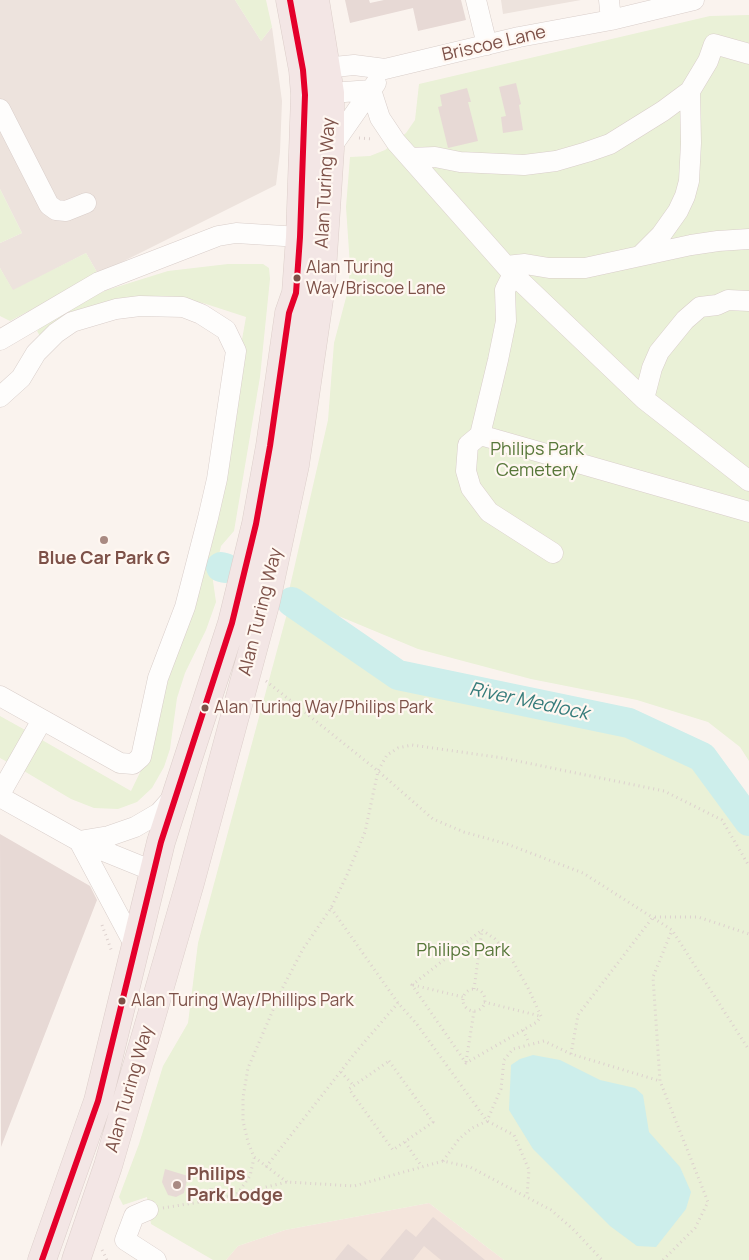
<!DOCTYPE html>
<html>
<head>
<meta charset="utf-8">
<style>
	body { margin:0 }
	canvas { display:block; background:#faf3ee }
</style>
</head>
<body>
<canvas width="749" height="1260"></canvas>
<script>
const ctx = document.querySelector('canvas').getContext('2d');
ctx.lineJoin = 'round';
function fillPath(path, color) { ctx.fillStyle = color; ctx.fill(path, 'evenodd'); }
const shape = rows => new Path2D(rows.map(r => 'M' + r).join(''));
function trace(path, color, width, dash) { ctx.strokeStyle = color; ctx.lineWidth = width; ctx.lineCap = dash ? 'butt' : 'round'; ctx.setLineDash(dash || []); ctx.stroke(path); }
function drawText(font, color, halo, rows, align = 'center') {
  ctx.font = font + ' Manrope,sans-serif'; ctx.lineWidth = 4.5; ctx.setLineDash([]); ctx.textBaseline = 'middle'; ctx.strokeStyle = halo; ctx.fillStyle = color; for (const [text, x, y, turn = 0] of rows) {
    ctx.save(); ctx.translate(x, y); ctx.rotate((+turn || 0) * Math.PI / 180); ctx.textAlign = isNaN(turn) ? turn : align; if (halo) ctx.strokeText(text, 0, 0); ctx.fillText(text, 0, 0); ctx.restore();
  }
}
fillPath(shape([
	[429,1203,504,1260,226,1260,238,1246,285,1230]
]), '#f4e5dc');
fillPath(shape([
	[0,0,235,0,261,41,272,27,282,101,280,152,276,185,98,274,86,253,13,291,0,268,0,243,22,233,0,189],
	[501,0,581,0,503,14]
]), '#ede3dd');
fillPath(shape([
	[235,0,266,0,272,27,261,41],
	[749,15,749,761,740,747,708,722,637,700,531,679,418,649,288,595,328,420,334,343,348,290,350,266,346,207,350,157,370,156,385,150,406,133,415,120,419,84,710,16],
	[0,189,22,233,0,243],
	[86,253,98,274,10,321,0,316,0,268,13,290],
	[228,264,263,264,269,268,270,279,260,377,234,531,221,546,213,581,216,602,206,630,185,673,177,698,170,749,164,767,152,788,137,802,118,809,94,808,71,799,24,771,42,740,131,791,147,758,238,362,246,317,203,303,157,297,41,338,37,331,60,311,107,290,168,271],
	[289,606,397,678,629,726,701,759,749,825,749,1260,504,1260,429,1203,285,1230,238,1246,226,1260,213,1260,151,1224,147,1197,123,1205,119,1197,139,1144,163,1066,188,1023,198,943],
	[0,716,27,731,9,763,0,758]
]), '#eaf1d7');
fillPath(shape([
	[533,1055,560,1060,600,1080,635,1088,643,1095,649,1132,680,1167,691,1192,686,1209,656,1247,637,1246,610,1226,533,1149,509,1110,511,1065,520,1059]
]), '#cdeeeb');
trace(shape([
	[221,567,225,568],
	[292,602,398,675,629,723,702,757,749,821]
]), '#cdeeeb', 30);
fillPath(shape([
	[345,0,369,0,370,3,384,0,461,0,466,20,418,31,413,8,350,23],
	[516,83,521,104,519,105,523,130,503,133,501,117,506,116,499,87],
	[467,88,471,102,468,102,478,141,448,148,438,107,442,106,440,95],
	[0,834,90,886,97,900,1,1147],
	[165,1169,188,1176,184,1193,176,1197,168,1195,162,1182],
	[433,1217,485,1260,441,1260,424,1246,413,1260,380,1260,406,1229,416,1237],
	[348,1244,368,1260,335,1260]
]), '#e7d9d5');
const minor = shape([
	[476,0,487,45],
	[609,0,611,20],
	[314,69,354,65,385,69,519,37,611,20,694,0],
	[371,90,380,118,396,142,513,274,644,399,749,481],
	[318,94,371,90],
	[0,109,49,205,56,210,66,211,86,203],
	[330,149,376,83],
	[410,158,435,157,460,162,524,165,556,161,587,152,610,144,663,111,690,91,708,61,714,44,749,54],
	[641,255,661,235,678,211,685,196,689,181,691,143,690,91],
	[506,266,525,264,549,268,585,268,691,245,718,241,749,239],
	[513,274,505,290,506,321,498,360,480,435,468,445,466,471,471,488,489,512,553,553],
	[0,340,99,282,218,236,236,233,300,237],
	[0,397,21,378,36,353,56,333,72,322,116,309,140,306,183,307,201,314,226,330,236,351,217,479,208,518,185,607,158,678,141,757,133,764,120,763,0,696],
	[644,399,652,368,659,352,685,320,700,307,717,305,728,300,749,301],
	[480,435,749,512],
	[0,794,42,720],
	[0,797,79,841,153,871],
	[135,946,79,841,109,836,135,827,159,813,174,796],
	[148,1210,134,1216,125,1240,156,1260]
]);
const highway = shape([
	[42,1260,98,1101,161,842,232,623,256,524,270,446,289,313,296,293,300,237,305,95,303,70,290,0],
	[76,1260,108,1166,190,883,266,601,295,465,321,286,330,149,330,93,315,0]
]);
trace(minor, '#d9ceca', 21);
trace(highway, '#dcceca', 29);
trace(shape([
	[359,138,373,139],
	[266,681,378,771,433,819,464,832,507,844,583,873,672,930,749,1050],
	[331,908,398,1003,416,1023,487,1121,514,1135,529,1170,527,1195],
	[102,925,112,952],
	[482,930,495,939,511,958,528,988,541,1016,537,1022,466,1063,412,985,482,930],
	[413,985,463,997],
	[474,989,482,930],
	'463 1000a11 11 0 1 1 22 0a11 11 0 1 1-22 0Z',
	[484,1002,540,1016],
	[523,1030,529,1043],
	[571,1054,578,1015,653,917,698,917,749,934],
	[389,1061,433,1122,393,1150,349,1089,389,1061],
	[466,1062,474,1011],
	[341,1072,354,1086],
	[405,1142,422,1167],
	[443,1161,459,1139,472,1128,487,1121,501,1089,504,1060,513,1049,544,1041,571,1054,660,1081],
	[266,1167,355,1053,398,1003],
	[287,1182,254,1157,248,1142,243,1121,243,1097,248,1068,282,989,303,949,331,908,347,875,365,832,378,771,387,755,398,748,412,745,503,758,664,791,722,820,749,866],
	[211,1188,212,1200],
	[237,1194,250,1176,254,1158],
	[163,1208,212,1200,287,1182,354,1186,443,1161,470,1167,551,1210,573,1229,602,1260],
	[102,1250,107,1260],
	[663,1260,695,1228,708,1202,660,1081,653,977,672,930]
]), '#ddd1ce', 3, [1, 4]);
trace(minor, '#fefdfc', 20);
trace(highway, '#f3e6e5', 28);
trace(shape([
	[42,1260,98,1101,161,842,232,623,256,524,270,446,289,313,296,293,300,237,305,95,303,70,290,0]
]), '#e4002b', 6);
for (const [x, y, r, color] of [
	[297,278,4.5,"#7d5148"],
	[104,540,5,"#a98a82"],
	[205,708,4.5,"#7d5148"],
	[122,1001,4.5,"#7d5148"],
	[177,1185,5,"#a98a82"]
]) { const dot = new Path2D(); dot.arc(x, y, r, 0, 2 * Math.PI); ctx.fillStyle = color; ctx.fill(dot); trace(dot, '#fff7f1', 2); }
drawText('17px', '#7d5148', '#fff7f1', [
	["Alan Turing",306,268],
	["Way/Briscoe Lane",306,289],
	["Alan Turing Way/Philips Park",214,708],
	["Alan Turing Way/Phillips Park",131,1001]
], 'left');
drawText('18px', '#7d5148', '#fff7f1', [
	["Briscoe Lane",494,44,-13],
	["Alan Turing Way",326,183,-87],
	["Alan Turing Way",261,612,-76],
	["Alan Turing Way",130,1089,-74]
]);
drawText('18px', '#577739', '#fff7f1', [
	["Philips Park",537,450],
	["Cemetery",537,471],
	["Philips Park",463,951]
]);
drawText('bold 18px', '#7d5148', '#fff7f1', [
	["Blue Car Park G",104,559],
	["Philips",187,1175,"left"],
	["Park Lodge",187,1196,"left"]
]);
drawText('italic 19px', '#367c7b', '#fff7f1', [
	["River Medlock",529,702,12]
]);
</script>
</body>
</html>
